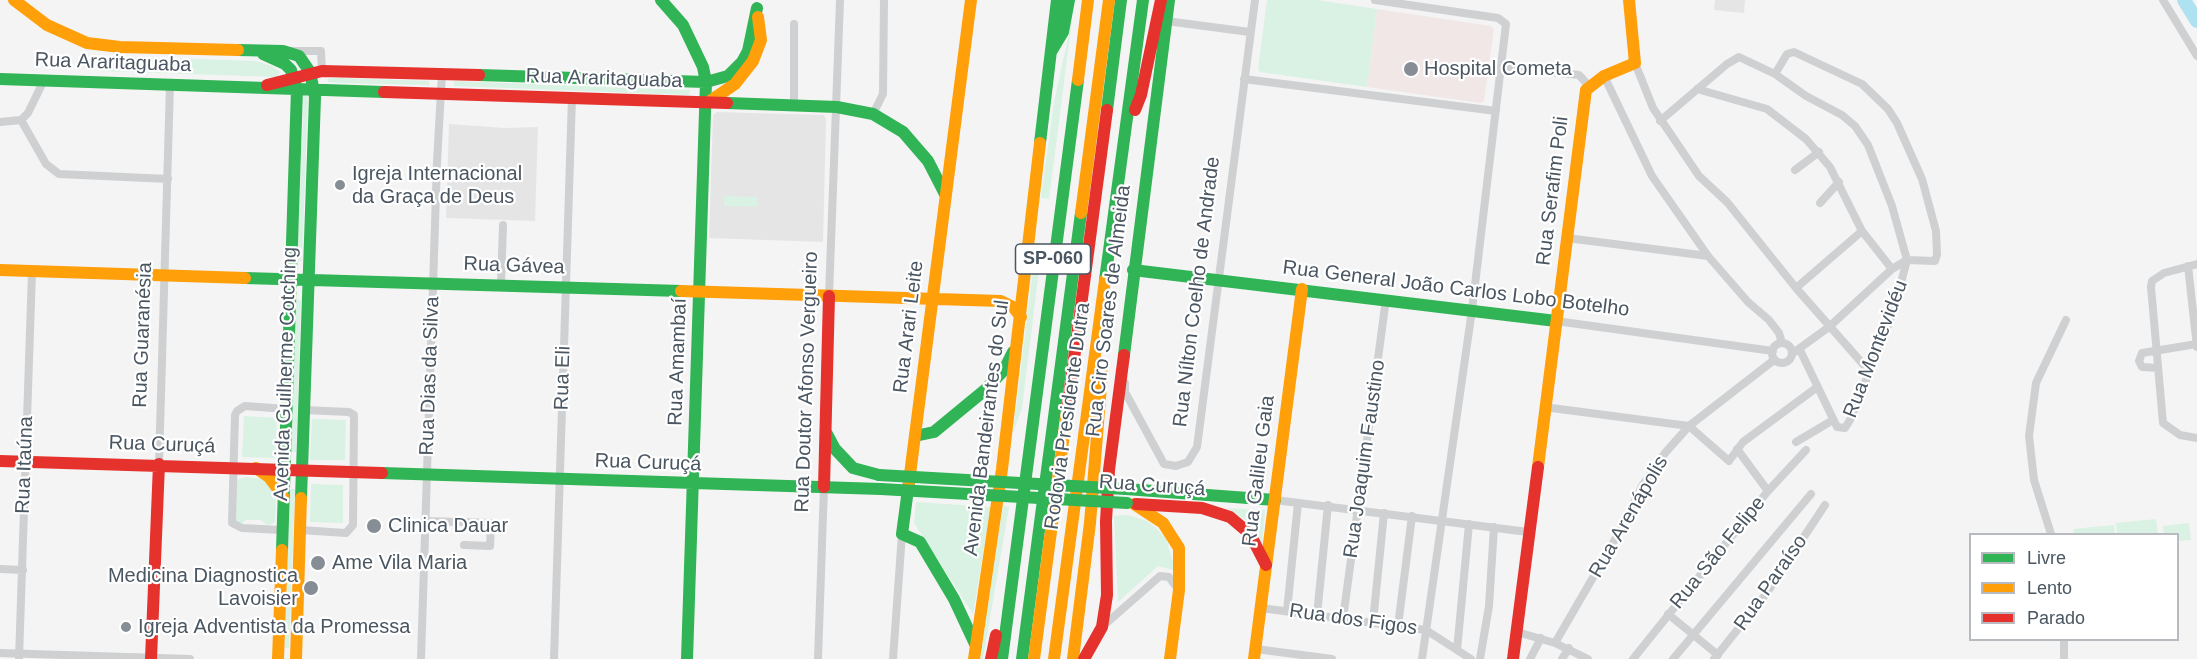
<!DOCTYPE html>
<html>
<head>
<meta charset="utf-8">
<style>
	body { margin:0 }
	#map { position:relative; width:2197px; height:659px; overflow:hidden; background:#f4f4f4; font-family:Helvetica,sans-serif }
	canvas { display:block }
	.legend { position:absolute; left:1969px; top:533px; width:210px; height:108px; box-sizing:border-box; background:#fff; border:2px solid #b7bbc0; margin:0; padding:8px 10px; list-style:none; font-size:18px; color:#4a5661 }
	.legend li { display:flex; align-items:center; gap:12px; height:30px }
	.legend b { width:30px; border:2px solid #b7bbc0 }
</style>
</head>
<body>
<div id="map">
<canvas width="2197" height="659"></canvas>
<ul class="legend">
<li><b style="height:8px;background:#30b455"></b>Livre</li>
<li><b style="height:8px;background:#ff9f0a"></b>Lento</li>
<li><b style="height:8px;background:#e5322d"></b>Parado</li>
</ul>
</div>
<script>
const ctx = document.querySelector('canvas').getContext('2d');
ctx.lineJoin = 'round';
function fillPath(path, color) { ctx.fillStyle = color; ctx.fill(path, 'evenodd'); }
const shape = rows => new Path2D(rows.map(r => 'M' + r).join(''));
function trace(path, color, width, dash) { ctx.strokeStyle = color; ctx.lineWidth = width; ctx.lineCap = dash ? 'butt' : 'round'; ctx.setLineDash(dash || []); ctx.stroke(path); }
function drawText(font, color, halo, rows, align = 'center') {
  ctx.font = font + ' Helvetica,sans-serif'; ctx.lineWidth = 4.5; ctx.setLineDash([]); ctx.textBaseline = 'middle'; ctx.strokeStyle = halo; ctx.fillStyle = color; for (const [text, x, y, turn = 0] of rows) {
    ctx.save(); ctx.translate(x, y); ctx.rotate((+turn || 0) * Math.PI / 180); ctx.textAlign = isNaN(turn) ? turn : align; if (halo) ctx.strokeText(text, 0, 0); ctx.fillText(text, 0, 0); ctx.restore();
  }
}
fillPath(shape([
	[1715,0,1745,0,1744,13,1714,10],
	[717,112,824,115,826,119,823,242,709,238,713,115],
	[449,124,504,128,538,127,535,221,446,218]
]), '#e6e5e6');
fillPath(shape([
	[1377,9,1491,26,1494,29,1484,101,1481,103,1367,87]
]), '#f1e7e6');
fillPath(shape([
	[1267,0,1317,0,1377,9,1367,87,1260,72,1258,69],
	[1072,20,1049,199,1041,198,1054,102],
	[136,57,255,61,272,66,280,72,277,77,99,71,101,58],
	[328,78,340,78,429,81,429,85,339,83,328,82],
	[454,81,690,90,689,95,454,86],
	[304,96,308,96,302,261,297,261],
	[724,196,757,197,757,207,724,206],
	[1036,245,1042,246,1022,408,1013,433],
	[296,300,301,300,296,452,291,452],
	[244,416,277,418,275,458,242,457],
	[312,419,346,420,345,460,310,460],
	[246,477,263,479,276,496,275,522,272,524,267,525,261,520,246,520,241,525,236,522,237,480],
	[311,484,343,485,343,523,310,522],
	[290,489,295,489,289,648,285,648],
	[916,502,991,507,973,614,914,523],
	[1003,506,1009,507,983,659,980,659],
	[1227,508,1265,510,1262,544,1247,521],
	[1128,515,1147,521,1157,529,1166,539,1176,571,1158,566,1118,602,1114,516],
	[2156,519,2158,534,2117,534,2116,523],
	[2189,523,2191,540,2178,541,2178,534,2164,534,2163,526],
	[2114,525,2115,534,2074,534,2073,529]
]), '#d9f2e3');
trace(shape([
	[2184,0,2197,21]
]), '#aee2f0', 14);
trace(shape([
	[1375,0,1498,18,1506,24,1472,310,1422,659],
	[2163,0,2197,56],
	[1166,21,1250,32],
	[292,51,321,51,322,71],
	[1635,63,1653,108,1699,176,1727,202,1796,288,1870,372],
	[1501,67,1579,75,1588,85],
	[1775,74,1787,54,1794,52,1862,84,1888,109,1897,123,1922,179,1936,231,1937,255,1935,261,1907,260],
	[1604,76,1652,176,1708,256,1748,302,1769,320,1779,333,1782,343],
	[1244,79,1496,111],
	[1697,89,1767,109,1806,139,1830,167,1862,231,1892,269],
	[794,106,794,24],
	[873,114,883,94,884,0],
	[21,120,46,164,59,174,168,179],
	[1660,121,1727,64,1739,57,1775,74,1806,96,1842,115,1855,126,1868,145,1892,206,1907,260,1893,313,1850,420,1845,428,1837,427,1800,350],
	[0,122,21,120,28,113,44,80],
	[1795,170,1819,152],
	[1820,203,1839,182],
	[1567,238,1708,256],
	[2197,264,2164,273,2152,281,2151,287,2163,423,2180,435,2197,438],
	[2188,266,2197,347],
	[501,285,503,225],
	[1796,288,1862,231],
	[829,296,840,0],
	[1556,321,1773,351],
	'1772 353a10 10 0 1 1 20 0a10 10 0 1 1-20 0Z',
	[1793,353,1829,327,1892,269,1907,260],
	[2158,368,2142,367,2139,361,2142,353,2197,344],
	[1125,383,1125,392,1164,464,1176,466,1188,462,1197,447,1255,0],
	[1544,407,1689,426,1729,461,1743,442,1816,388],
	[1796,442,1833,420],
	[1737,449,1768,491],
	[159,464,170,84],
	[1275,500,1528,532],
	[425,521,491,523,490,546,464,545],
	[282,530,242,528,232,523,235,415,237,411,245,406,286,409],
	[300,530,346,533,353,525,354,415,349,412,304,410],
	[2051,534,2034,480,2029,436,2036,383,2066,320],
	[0,569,23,570],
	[1261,608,1426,630,1471,659],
	[1287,611,1298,503],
	[1668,614,1718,655],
	[1317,615,1328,505],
	[1343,619,1386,299],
	[1373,622,1384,513],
	[1398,626,1412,516],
	[1102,627,1160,576,1169,577,1178,589],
	[1517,632,1555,643,1588,659],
	[1555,643,1624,524,1642,486,1665,453,1689,426,1774,360],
	[1256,649,1332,659],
	[1457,650,1469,524],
	[0,653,190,659],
	[19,659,32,271],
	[421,659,437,162,442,74],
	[554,659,572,97],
	[818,659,824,487],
	[893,659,902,534],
	[1480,659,1489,606,1494,527],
	[1530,659,1541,638],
	[1562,659,1569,648],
	[1633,659,1768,491,1806,450],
	[1673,659,1811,494],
	[1714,659,1766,594,1825,505],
	[2064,659,2064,640]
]), '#ced0d2', 8);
trace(shape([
	[661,0,683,25,703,67,706,82,687,659],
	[238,50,283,51,299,56,310,72,315,97,301,498],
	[1051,52,1063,32,1069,0],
	[263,54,285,64,291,70,297,89,282,550],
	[479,75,706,82,728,76,742,62,748,51,757,8],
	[0,79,384,92],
	[727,103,837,107,873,114,903,132,928,161,945,194],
	[1107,110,1121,0],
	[1040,143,1057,0],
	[1133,270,1556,321],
	[245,278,681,291],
	[1105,280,1143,0],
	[1124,355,1169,0],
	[827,434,835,449,853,468,879,475],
	[915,436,934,432,985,390,1004,370,1013,352],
	[382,473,881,489],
	[909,482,902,534,920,542,954,599,976,646],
	[1126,489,1275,500],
	[1002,659,1078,80],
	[1022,659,1081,213]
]), '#30b455', 12);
trace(shape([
	[14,0,47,25,87,43,120,47,238,50],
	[1078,80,1088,0],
	[710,101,735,84,753,61,761,40,758,17],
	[1081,213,1109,0],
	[0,270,245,278],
	[681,291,1001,301,1013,307,1021,317],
	[1538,467,1586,90,1604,76,1635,63,1629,0],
	[256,468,269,477,283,496],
	[909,482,971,0],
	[1134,504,1163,523,1179,548,1179,590,1170,659],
	[278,659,282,550],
	[296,659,301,498],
	[974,659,1002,469,1040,143],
	[1034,659,1068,404],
	[1054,659,1105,280],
	[1073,659,1090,523,1102,373],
	[1254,659,1302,289]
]), '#ff9f0a', 12);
trace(shape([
	[267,85,322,71,479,75],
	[384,92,727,103],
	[1135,110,1141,95,1161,0],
	[1068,404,1107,110],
	[0,461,382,473],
	[824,487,829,296],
	[1136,504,1202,508,1230,517,1250,534,1266,565],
	[151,659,159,464],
	[991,659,996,635],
	[1084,659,1102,627,1107,595,1106,521,1109,470,1124,355],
	[1513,659,1538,467]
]), '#e5322d', 12);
trace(shape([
	[879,475,1126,489],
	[881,489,1127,503]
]), '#30b455', 12);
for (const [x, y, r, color] of [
	[1411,69,8,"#868d94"],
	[340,185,6,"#868d94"],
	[374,526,8,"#868d94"],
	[318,563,8,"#868d94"],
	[311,588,8,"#868d94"],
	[126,627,6,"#868d94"]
]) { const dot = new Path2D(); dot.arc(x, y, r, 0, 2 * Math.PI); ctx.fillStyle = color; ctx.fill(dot); trace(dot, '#fff', 2); }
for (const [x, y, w] of [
	[1053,259,75]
]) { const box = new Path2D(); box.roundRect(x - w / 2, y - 15, w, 30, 4.5); ctx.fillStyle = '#fff'; ctx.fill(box); trace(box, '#4a5661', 1.5); }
drawText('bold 18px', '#4a5661', null, [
	["SP-060",1053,259]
]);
drawText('20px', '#4a5661', '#fff', [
	["Rua Araritaguaba",113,63,2],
	["Rua Araritaguaba",604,79,2],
	["Rua Serafim Poli",1553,191,-83],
	["Rua Gávea",514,266,2],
	["Rua General João Carlos Lobo Botelho",1456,289,7],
	["Rua Nílton Coelho de Andrade",1197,292,-83],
	["Rua Ciro Soares de Almeida",1109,311,-83],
	["Rua Arari Leite",909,327,-83],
	["Rua Guaranésia",143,335,-88],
	["Rua Montevidéu",1876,349,-69],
	["Rua Amambaí",678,362,-88],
	["Avenida Guilherme Cotching",286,374,-88],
	["Rua Dias da Silva",430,376,-88],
	["Rua Eli",563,378,-88],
	["Rua Doutor Afonso Vergueiro",807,382,-88],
	["Rodovia Presidente Dutra",1068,416,-82],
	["Avenida Bandeirantes do Sul",987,428,-83],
	["Rua Curuçá",162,445,2],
	["Rua Joaquim Faustino",1365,459,-82],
	["Rua Curuçá",648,463,2],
	["Rua Itaúna",25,465,-88],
	["Rua Galileu Gaia",1259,471,-83],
	["Rua Curuçá",1152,486,4],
	["Rua Arenápolis",1629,517,-60],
	["Rua São Felipe",1718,553,-51],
	["Rua Paraíso",1771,583,-55],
	["Rua dos Figos",1353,620,8]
]);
drawText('20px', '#4a5661', '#fff', [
	["Hospital Cometa",1424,69],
	["Igreja Internacional",352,174],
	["da Graça de Deus",352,197],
	["Clinica Dauar",388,526],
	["Ame Vila Maria",332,563],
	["Medicina Diagnostica",298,576,"right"],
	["Lavoisier",298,599,"right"],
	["Igreja Adventista da Promessa",138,627]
], 'left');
</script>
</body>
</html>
